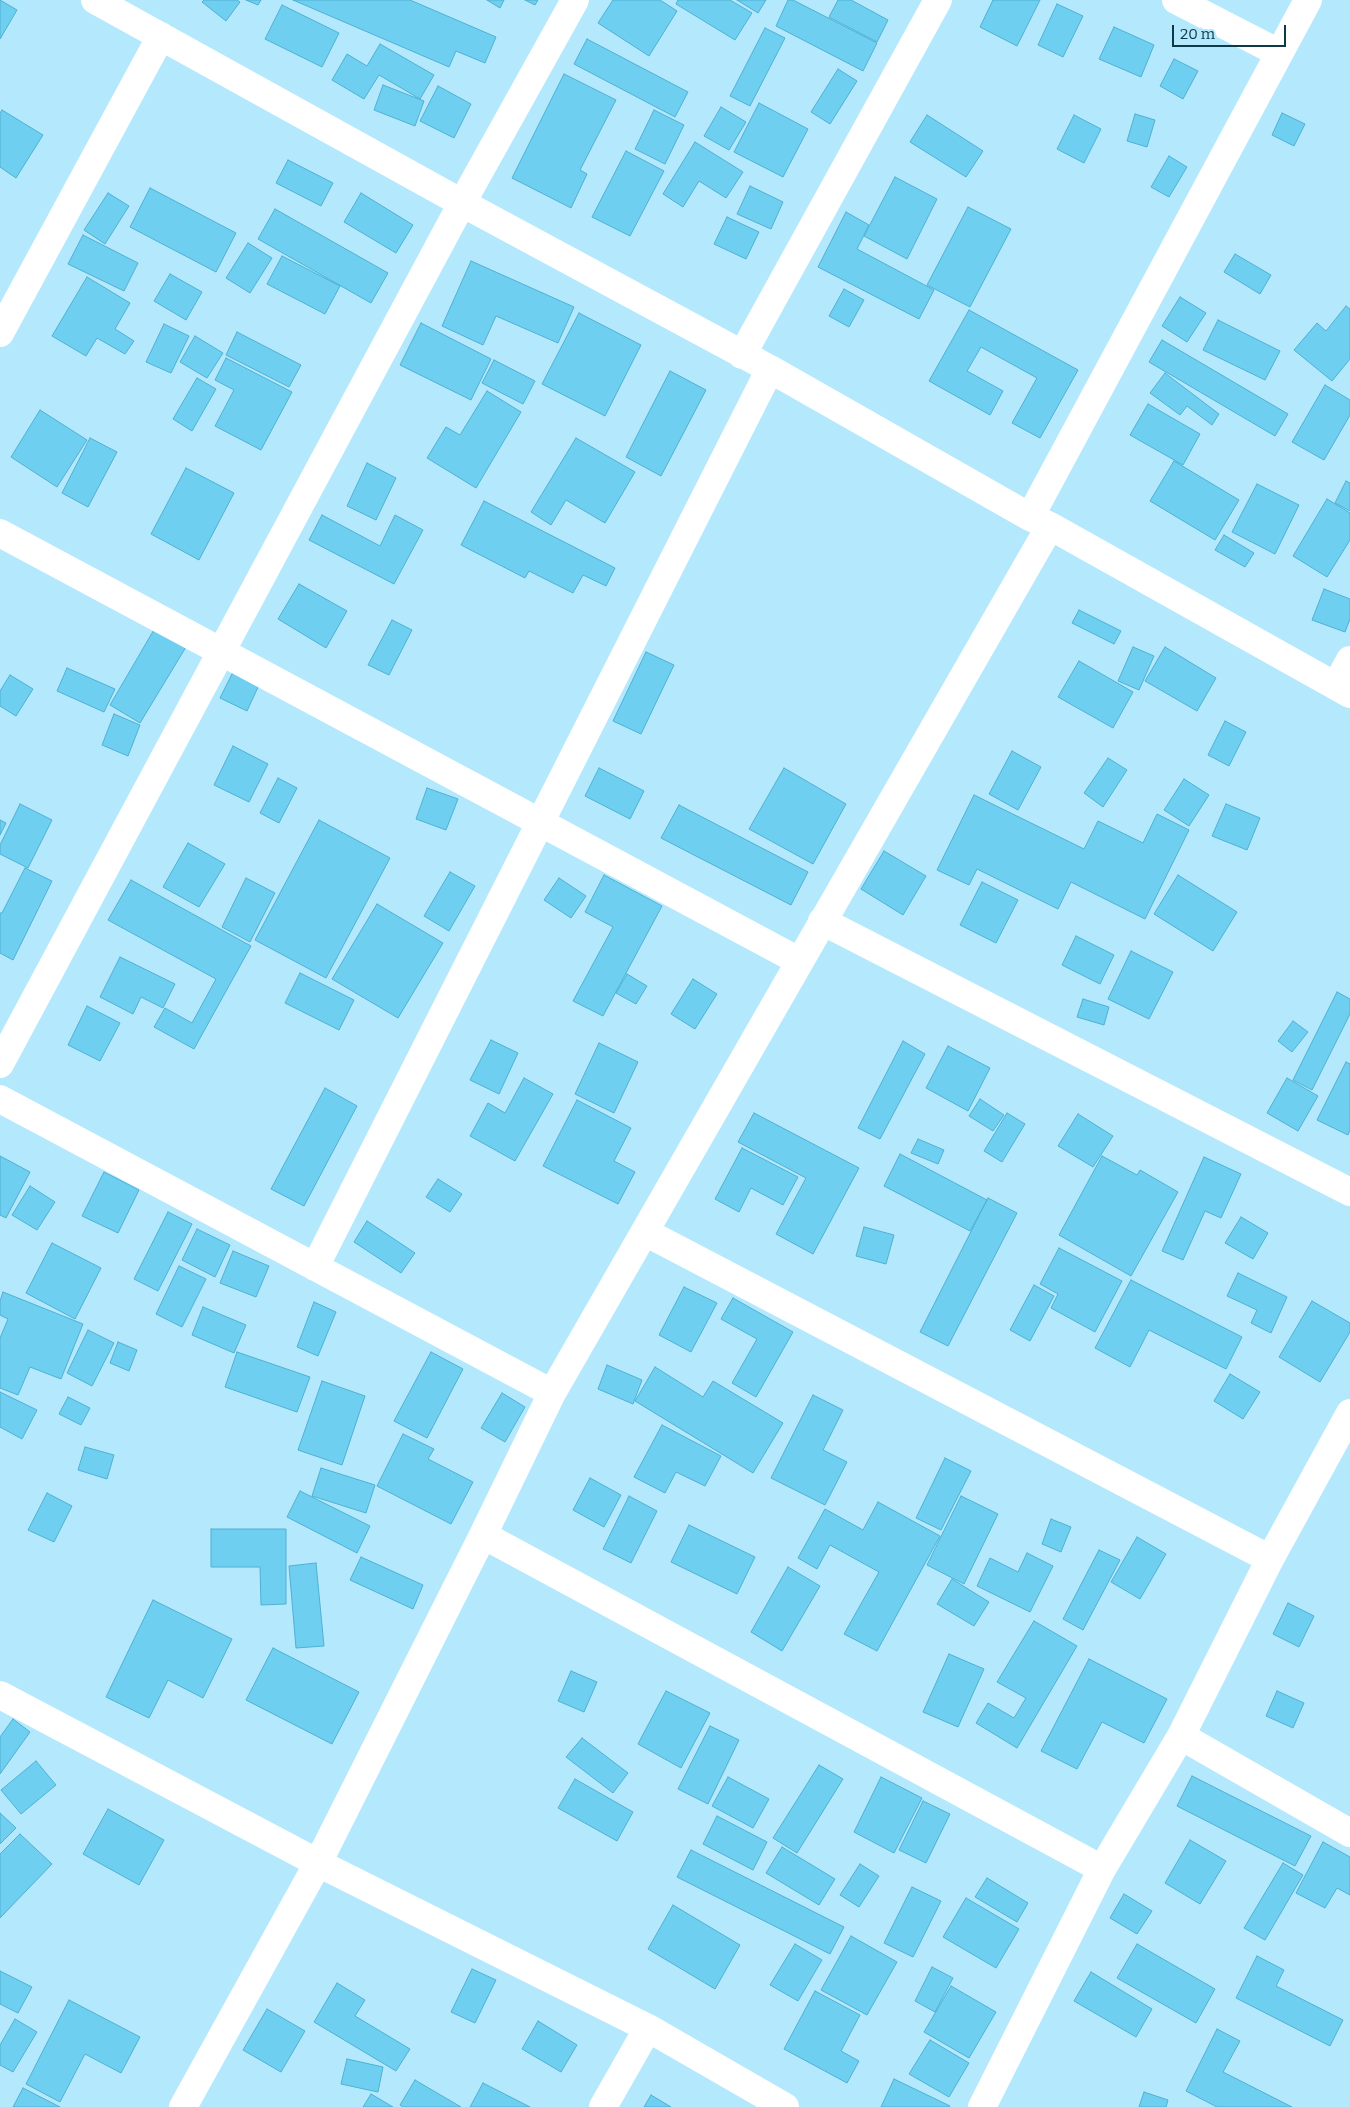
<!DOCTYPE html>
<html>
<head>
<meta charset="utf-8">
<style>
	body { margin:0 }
	#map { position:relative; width:1350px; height:2107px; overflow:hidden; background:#b3e8fd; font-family:Bitter,serif }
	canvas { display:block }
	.scale { position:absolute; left:1172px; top:25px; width:114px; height:22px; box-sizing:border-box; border:2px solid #0e3946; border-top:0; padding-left:6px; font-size:15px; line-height:18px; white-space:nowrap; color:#0e3946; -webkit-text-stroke:4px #b3e8fd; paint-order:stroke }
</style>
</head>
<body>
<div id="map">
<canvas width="1350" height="2107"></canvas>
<div class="scale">20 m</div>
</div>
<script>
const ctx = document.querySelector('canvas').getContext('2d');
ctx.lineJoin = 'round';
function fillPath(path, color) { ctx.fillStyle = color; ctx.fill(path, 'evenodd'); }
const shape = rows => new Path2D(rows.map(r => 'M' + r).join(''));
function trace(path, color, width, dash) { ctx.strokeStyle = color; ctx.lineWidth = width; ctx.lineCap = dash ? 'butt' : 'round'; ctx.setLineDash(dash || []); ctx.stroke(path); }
const building = shape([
	[0,0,17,10,0,39,0,0],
	[204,0,237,0,240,2,226,21,202,2,204,0],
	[246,0,261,0,258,5,246,0],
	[293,0,410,0,496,37,485,63,456,51,449,67,293,0],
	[487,0,504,0,500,8,487,0],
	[525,0,538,0,535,5,525,0],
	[613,0,660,0,677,11,649,56,598,23,613,0],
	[678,0,730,0,752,13,735,40,676,4,678,0],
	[737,0,766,0,758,13,737,0],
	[788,0,793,0,877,43,863,71,776,26,788,0],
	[838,0,851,0,888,20,877,42,829,17,838,0],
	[993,0,1040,0,1017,46,980,27,993,0],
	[1057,4,1083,16,1063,57,1038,45,1057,4],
	[282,5,339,33,322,67,265,39,282,5],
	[1114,27,1154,45,1141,77,1099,59,1114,27],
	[765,28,785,38,750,106,730,96,765,28],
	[587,39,688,92,675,117,574,64,587,39],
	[380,44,434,75,420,99,379,75,364,99,332,80,347,54,367,66,380,44],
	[1174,59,1198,71,1183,99,1160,86,1174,59],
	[838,69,857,81,830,124,811,112,838,69],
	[564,74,616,100,580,170,587,174,571,208,512,178,564,74],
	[383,85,424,101,415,126,374,110,383,85],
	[438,86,471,104,454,138,420,121,438,86],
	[759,103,808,129,783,177,734,152,759,103],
	[721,107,746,122,729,150,704,136,721,107],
	[2,110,43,135,16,178,0,167,0,113,2,110],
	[654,110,684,125,665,164,635,149,654,110],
	[1282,113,1305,124,1294,146,1272,135,1282,113],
	[1135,114,1155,120,1147,147,1127,141,1135,114],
	[927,115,983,151,966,177,910,142,927,115],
	[1074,115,1101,129,1084,163,1057,149,1074,115],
	[695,142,743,172,726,198,699,181,683,207,663,194,695,142],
	[626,151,664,171,630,236,592,217,626,151],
	[1169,156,1187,167,1169,197,1151,187,1169,156],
	[288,160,333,183,321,206,276,183,288,160],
	[895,177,937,199,907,259,864,236,895,177],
	[750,186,783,202,771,229,737,214,750,186],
	[150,188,236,233,216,272,130,227,150,188],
	[108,193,129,206,105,244,84,230,108,193],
	[361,193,413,225,396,253,344,222,361,193],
	[968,207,1011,229,970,307,927,285,968,207],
	[275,209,388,273,371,303,258,239,275,209],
	[846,212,869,225,857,249,934,290,919,319,818,267,846,212],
	[727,217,759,232,746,259,714,244,727,217],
	[83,235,138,263,124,291,68,264,83,235],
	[248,243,272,258,250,293,226,278,248,243],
	[1235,254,1271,275,1260,294,1224,272,1235,254],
	[282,256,340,286,325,314,267,284,282,256],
	[471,261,574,307,558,343,496,316,483,345,442,326,471,261],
	[170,274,202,292,186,320,154,301,170,274],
	[87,277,130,303,115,329,134,341,125,354,97,338,86,356,52,336,87,277],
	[844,289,864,300,849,327,829,316,844,289],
	[1180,297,1206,313,1187,342,1162,326,1180,297],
	[1346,306,1350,309,1350,359,1332,381,1294,350,1317,323,1326,331,1346,306],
	[969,310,1078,370,1040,438,1012,423,1037,378,981,347,967,371,1003,391,990,415,929,381,969,310],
	[579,313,641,345,605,416,542,384,579,313],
	[1218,320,1280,351,1265,380,1203,350,1218,320],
	[421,323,491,359,471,400,400,365,421,323],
	[164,324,189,336,171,373,146,362,164,324],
	[237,332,301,365,289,387,226,355,237,332],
	[195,336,223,353,207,378,180,362,195,336],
	[1162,340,1288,414,1275,436,1149,362,1162,340],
	[226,358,292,392,261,450,215,426,234,390,215,380,226,358],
	[494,360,535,381,523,404,482,383,494,360],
	[670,371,706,390,661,476,626,457,670,371],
	[1165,373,1219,414,1212,425,1187,406,1180,415,1150,393,1165,373],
	[197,378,216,389,192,431,173,419,197,378],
	[1325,385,1350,400,1350,415,1324,460,1292,442,1325,385],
	[487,391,521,412,476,488,427,458,446,427,460,435,487,391],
	[1148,404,1200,434,1183,465,1130,435,1148,404],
	[40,410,87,440,57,487,11,457,40,410],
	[90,438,117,452,88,507,62,493,90,438],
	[576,438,635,472,605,523,566,500,551,525,531,512,576,438],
	[1174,461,1239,500,1215,540,1150,501,1174,461],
	[367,463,396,478,376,520,347,506,367,463],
	[186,468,234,493,199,560,151,534,186,468],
	[1346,481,1350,483,1350,511,1335,503,1346,481],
	[1257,484,1299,505,1275,554,1232,532,1257,484],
	[1327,499,1350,513,1350,540,1327,577,1293,556,1327,499],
	[484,501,615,568,606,586,583,575,573,593,529,571,525,578,461,545,484,501],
	[322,515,380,546,395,515,423,530,394,584,309,540,322,515],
	[1224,535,1254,553,1245,567,1215,550,1224,535],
	[299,584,347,611,326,648,278,619,299,584],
	[1324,589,1350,599,1350,619,1345,632,1312,620,1324,589],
	[1079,610,1121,631,1114,644,1072,623,1079,610],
	[392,620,412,630,389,675,368,665,392,620],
	[155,628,186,647,140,723,110,705,155,628],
	[1133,647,1154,656,1139,690,1118,681,1133,647],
	[1165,647,1216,678,1197,711,1145,681,1165,647],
	[646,652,674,665,641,734,613,721,646,652],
	[1079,661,1133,692,1113,728,1058,697,1079,661],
	[67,668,115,689,104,712,57,691,67,668],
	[233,672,259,685,247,711,220,698,233,672],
	[10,675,33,689,16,716,0,706,0,691,10,675],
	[114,714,140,725,128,756,102,745,114,714],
	[1225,721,1246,732,1229,766,1208,755,1225,721],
	[233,746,268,764,249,802,214,785,233,746],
	[1012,751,1041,767,1018,810,989,794,1012,751],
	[1108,758,1127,770,1103,807,1084,793,1108,758],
	[599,768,644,791,630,819,585,796,599,768],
	[784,768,846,804,813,864,749,829,784,768],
	[278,778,297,788,279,823,260,813,278,778],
	[1184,779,1209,795,1189,826,1164,810,1184,779],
	[427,788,458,799,446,830,416,819,427,788],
	[974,795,1084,849,1098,821,1143,843,1157,814,1189,830,1145,919,1071,882,1058,909,977,869,969,885,937,870,974,795],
	[20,804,52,820,28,868,0,854,0,845,20,804],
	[1226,804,1260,818,1247,850,1212,836,1226,804],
	[679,805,808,872,791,905,661,838,679,805],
	[0,820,6,823,0,835,0,820],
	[319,820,390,858,326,978,255,940,319,820],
	[188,843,225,864,199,907,163,887,188,843],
	[884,851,926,876,903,915,861,889,884,851],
	[25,868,52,881,13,960,0,953,0,913,2,913,25,868],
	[450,872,475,886,449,931,424,916,450,872],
	[604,875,662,906,603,1016,573,1001,613,927,585,912,604,875],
	[1178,875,1237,912,1213,951,1154,914,1178,875],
	[246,878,275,893,250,942,222,927,246,878],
	[559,878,586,896,571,918,544,900,559,878],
	[131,880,251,946,194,1049,154,1027,165,1008,192,1023,216,979,108,920,131,880],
	[982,882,1018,900,996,943,960,925,982,882],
	[377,904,443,943,398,1018,332,979,377,904],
	[1076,936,1114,955,1100,984,1062,965,1076,936],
	[1131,951,1173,972,1149,1019,1108,999,1131,951],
	[120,957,175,984,163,1008,141,997,133,1014,100,997,120,957],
	[300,973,354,1000,339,1030,285,1003,300,973],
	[627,974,647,986,636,1004,616,993,627,974],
	[693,979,717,994,695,1029,671,1014,693,979],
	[1337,992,1350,999,1350,1014,1312,1090,1293,1080,1337,992],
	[1083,999,1109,1007,1104,1025,1077,1017,1083,999],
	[87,1006,120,1023,100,1061,68,1045,87,1006],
	[1293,1021,1308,1032,1292,1052,1278,1041,1293,1021],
	[491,1040,518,1053,499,1094,470,1080,491,1040],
	[903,1041,925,1054,880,1139,858,1128,903,1041],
	[599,1043,638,1062,614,1113,575,1094,599,1043],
	[948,1046,990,1068,968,1111,926,1088,948,1046],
	[1346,1062,1350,1064,1350,1130,1348,1135,1317,1120,1346,1062],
	[524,1078,553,1094,515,1161,470,1136,488,1103,505,1113,524,1078],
	[1287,1078,1318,1096,1298,1131,1267,1113,1287,1078],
	[325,1088,357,1106,304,1206,271,1189,325,1088],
	[980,1099,1004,1115,993,1131,969,1116,980,1099],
	[577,1100,631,1128,614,1161,635,1172,618,1204,543,1166,577,1100],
	[754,1113,859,1168,813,1254,776,1234,806,1178,738,1142,754,1113],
	[1007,1113,1025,1124,1002,1162,984,1151,1007,1113],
	[1078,1114,1113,1136,1093,1167,1058,1146,1078,1114],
	[918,1139,944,1150,938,1164,911,1153,918,1139],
	[742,1148,798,1177,783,1205,751,1188,739,1212,715,1199,742,1148],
	[900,1154,987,1200,970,1231,884,1186,900,1154],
	[0,1156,30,1172,6,1218,0,1215,0,1156],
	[1102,1156,1137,1175,1140,1170,1178,1192,1131,1276,1059,1235,1102,1156],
	[1204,1157,1241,1174,1221,1218,1205,1211,1183,1260,1162,1251,1204,1157],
	[104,1172,139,1190,118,1233,82,1216,104,1172],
	[438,1179,462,1194,450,1212,426,1197,438,1179],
	[30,1186,55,1202,37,1230,12,1215,30,1186],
	[988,1198,1017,1213,948,1346,920,1332,988,1198],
	[168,1212,192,1224,158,1291,134,1279,168,1212],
	[1241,1217,1268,1233,1253,1259,1225,1243,1241,1217],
	[367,1221,415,1253,401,1273,354,1242,367,1221],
	[864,1227,894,1235,886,1264,856,1256,864,1227],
	[197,1229,230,1245,215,1277,182,1260,197,1229],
	[52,1243,101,1268,75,1319,26,1293,52,1243],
	[1059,1248,1122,1281,1095,1332,1051,1308,1058,1294,1040,1284,1059,1248],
	[233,1251,269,1266,256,1297,220,1283,233,1251],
	[179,1266,206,1279,182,1327,156,1314,179,1266],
	[1238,1273,1287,1297,1271,1333,1251,1323,1257,1310,1227,1296,1238,1273],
	[1131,1280,1242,1337,1226,1369,1149,1330,1130,1367,1095,1348,1131,1280],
	[1034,1285,1054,1296,1030,1341,1010,1330,1034,1285],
	[684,1287,717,1303,691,1352,659,1335,684,1287],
	[3,1292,83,1324,61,1379,30,1367,18,1395,0,1388,0,1338,8,1319,0,1315,0,1301,3,1292],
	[733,1298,793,1332,756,1397,732,1383,757,1339,721,1319,733,1298],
	[1312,1301,1350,1323,1350,1332,1320,1382,1279,1357,1312,1301],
	[314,1302,336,1312,318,1356,297,1347,314,1302],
	[203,1307,246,1325,234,1353,192,1335,203,1307],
	[88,1330,114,1343,92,1386,67,1373,88,1330],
	[118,1342,137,1350,129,1371,110,1363,118,1342],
	[237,1352,310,1377,297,1412,225,1387,237,1352],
	[431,1352,463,1369,427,1438,394,1421,431,1352],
	[607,1365,642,1380,633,1404,598,1389,607,1365],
	[655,1367,703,1397,713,1381,783,1423,753,1473,635,1401,655,1367],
	[1230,1374,1260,1392,1243,1419,1214,1401,1230,1374],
	[322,1381,365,1396,342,1465,298,1450,322,1381],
	[0,1392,37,1410,22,1439,0,1427,0,1392],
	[502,1393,525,1407,505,1442,481,1428,502,1393],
	[813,1395,843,1410,823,1450,847,1462,825,1505,771,1478,813,1395],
	[68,1397,90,1408,81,1425,59,1414,68,1397],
	[662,1425,721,1456,705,1486,676,1472,665,1493,634,1477,662,1425],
	[403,1434,434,1449,428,1459,473,1482,451,1524,377,1486,403,1434],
	[85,1447,114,1455,107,1479,78,1470,85,1447],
	[945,1458,971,1471,941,1530,916,1518,945,1458],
	[321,1468,375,1485,366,1513,312,1496,321,1468],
	[590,1478,621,1495,604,1527,573,1510,590,1478],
	[300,1491,370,1526,357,1553,287,1517,300,1491],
	[47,1493,72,1506,54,1542,28,1530,47,1493],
	[629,1496,657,1511,631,1563,603,1549,629,1496],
	[961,1496,998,1514,964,1584,927,1565,961,1496],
	[878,1502,940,1536,877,1651,844,1634,879,1572,830,1545,817,1569,798,1558,825,1509,863,1530,878,1502],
	[1051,1519,1071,1527,1061,1552,1042,1544,1051,1519],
	[689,1525,755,1557,737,1594,671,1562,689,1525],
	[211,1529,286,1529,286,1604,261,1605,260,1567,211,1567,211,1529],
	[1137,1537,1166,1554,1140,1599,1111,1582,1137,1537],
	[1099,1550,1120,1560,1083,1630,1063,1619,1099,1550],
	[1027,1553,1053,1566,1030,1612,977,1586,990,1558,1018,1572,1027,1553],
	[361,1557,423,1585,413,1609,350,1580,361,1557],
	[316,1563,324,1646,296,1648,289,1566,316,1563],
	[788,1567,820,1586,782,1651,751,1632,788,1567],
	[952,1579,989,1602,974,1626,937,1604,952,1579],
	[153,1600,232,1639,203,1698,168,1680,149,1718,106,1697,153,1600],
	[1288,1603,1314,1616,1299,1647,1273,1634,1288,1603],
	[1034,1621,1077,1646,1017,1748,976,1723,988,1703,1014,1718,1026,1698,997,1682,1034,1621],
	[273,1648,359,1692,332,1744,246,1700,273,1648],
	[949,1654,984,1669,958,1727,923,1712,949,1654],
	[1089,1659,1167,1699,1144,1743,1102,1722,1077,1769,1041,1751,1089,1659],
	[571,1671,597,1682,584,1712,558,1701,571,1671],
	[666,1691,710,1713,681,1768,638,1744,666,1691],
	[1277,1691,1304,1703,1293,1728,1266,1716,1277,1691],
	[13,1719,30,1732,0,1774,0,1737,13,1719],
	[710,1726,739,1740,708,1804,678,1789,710,1726],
	[582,1738,628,1773,613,1793,566,1757,582,1738],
	[36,1761,56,1785,21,1814,1,1790,36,1761],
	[819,1765,843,1779,797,1853,773,1838,819,1765],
	[1192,1776,1311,1836,1295,1866,1177,1806,1192,1776],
	[728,1777,769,1799,753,1828,712,1806,728,1777],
	[881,1777,922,1798,894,1853,854,1832,881,1777],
	[575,1779,633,1812,617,1841,558,1808,575,1779],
	[923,1801,950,1814,926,1863,899,1850,923,1801],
	[108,1809,164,1840,139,1885,83,1854,108,1809],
	[0,1813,16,1828,0,1844,0,1813],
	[717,1816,767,1842,753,1870,703,1844,717,1816],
	[20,1834,52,1864,0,1918,0,1854,20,1834],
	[1190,1840,1226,1861,1200,1904,1165,1883,1190,1840],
	[1323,1842,1350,1857,1350,1895,1337,1888,1325,1908,1296,1893,1323,1842],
	[782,1847,835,1879,819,1905,766,1873,782,1847],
	[691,1850,844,1927,830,1954,677,1877,691,1850],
	[1283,1863,1303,1875,1265,1940,1244,1928,1283,1863],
	[860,1864,879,1876,859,1907,840,1895,860,1864],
	[987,1878,1028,1903,1017,1922,975,1897,987,1878],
	[912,1887,941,1901,913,1957,884,1943,912,1887],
	[1124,1894,1152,1911,1137,1934,1110,1918,1124,1894],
	[966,1898,1019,1929,996,1968,943,1937,966,1898],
	[673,1905,740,1945,715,1989,648,1949,673,1905],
	[851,1936,897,1962,867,2015,821,1990,851,1936],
	[795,1944,822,1960,798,2001,770,1985,795,1944],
	[1137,1944,1215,1989,1196,2023,1117,1978,1137,1944],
	[1257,1956,1284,1970,1276,1986,1343,2020,1330,2046,1236,1998,1257,1956],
	[932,1967,953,1978,935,2012,915,2001,932,1967],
	[472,1969,496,1980,475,2023,451,2012,472,1969],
	[0,1971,32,1987,18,2013,0,2004,0,1971],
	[1091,1972,1152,2009,1136,2037,1074,2001,1091,1972],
	[337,1983,365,2000,355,2016,410,2049,396,2071,314,2022,337,1983],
	[951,1986,996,2012,969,2058,924,2032,951,1986],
	[815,1991,860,2015,841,2051,859,2061,847,2083,784,2049,815,1991],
	[69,2000,140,2037,121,2073,85,2054,60,2102,26,2084,69,2000],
	[267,2009,305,2031,281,2072,243,2050,267,2009],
	[15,2019,37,2032,13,2072,0,2065,0,2045,15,2019],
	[538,2021,577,2045,561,2072,522,2049,538,2021],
	[1217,2029,1240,2041,1223,2072,1292,2107,1217,2107,1186,2091,1217,2029],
	[930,2040,969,2063,949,2097,909,2074,930,2040],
	[347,2059,383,2067,378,2092,341,2084,347,2059],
	[894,2079,950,2106,949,2107,881,2107,894,2079],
	[415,2080,461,2107,403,2107,400,2105,415,2080],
	[483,2083,530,2107,470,2107,483,2083],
	[23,2088,60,2107,13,2107,23,2088],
	[1144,2092,1168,2100,1166,2107,1139,2107,1144,2092],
	[371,2094,393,2107,363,2107,371,2094],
	[651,2095,671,2107,644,2107,651,2095]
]);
fillPath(building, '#6fcff1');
trace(building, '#4fb0d2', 1);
trace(shape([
	[95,0,462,203,770,369,1030,517,1050,526,1350,694],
	[1176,0,1279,53],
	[0,333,161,36],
	[742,355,938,0],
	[1030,517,1308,0],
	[0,533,799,961],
	[1336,686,1350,660],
	[822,921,1350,1192],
	[0,1064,462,203,575,0],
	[0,1099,552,1393],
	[645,1232,1270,1559],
	[315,1267,770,369],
	[483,1535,1102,1869],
	[0,1695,318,1863,648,2028,785,2107],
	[1181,1736,1350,1833],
	[183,2107,318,1863,483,1535,552,1393,1050,526],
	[603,2107,648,2028],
	[982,2107,1102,1869,1181,1736,1270,1559,1350,1413]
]), '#fff', 28);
</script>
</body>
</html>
